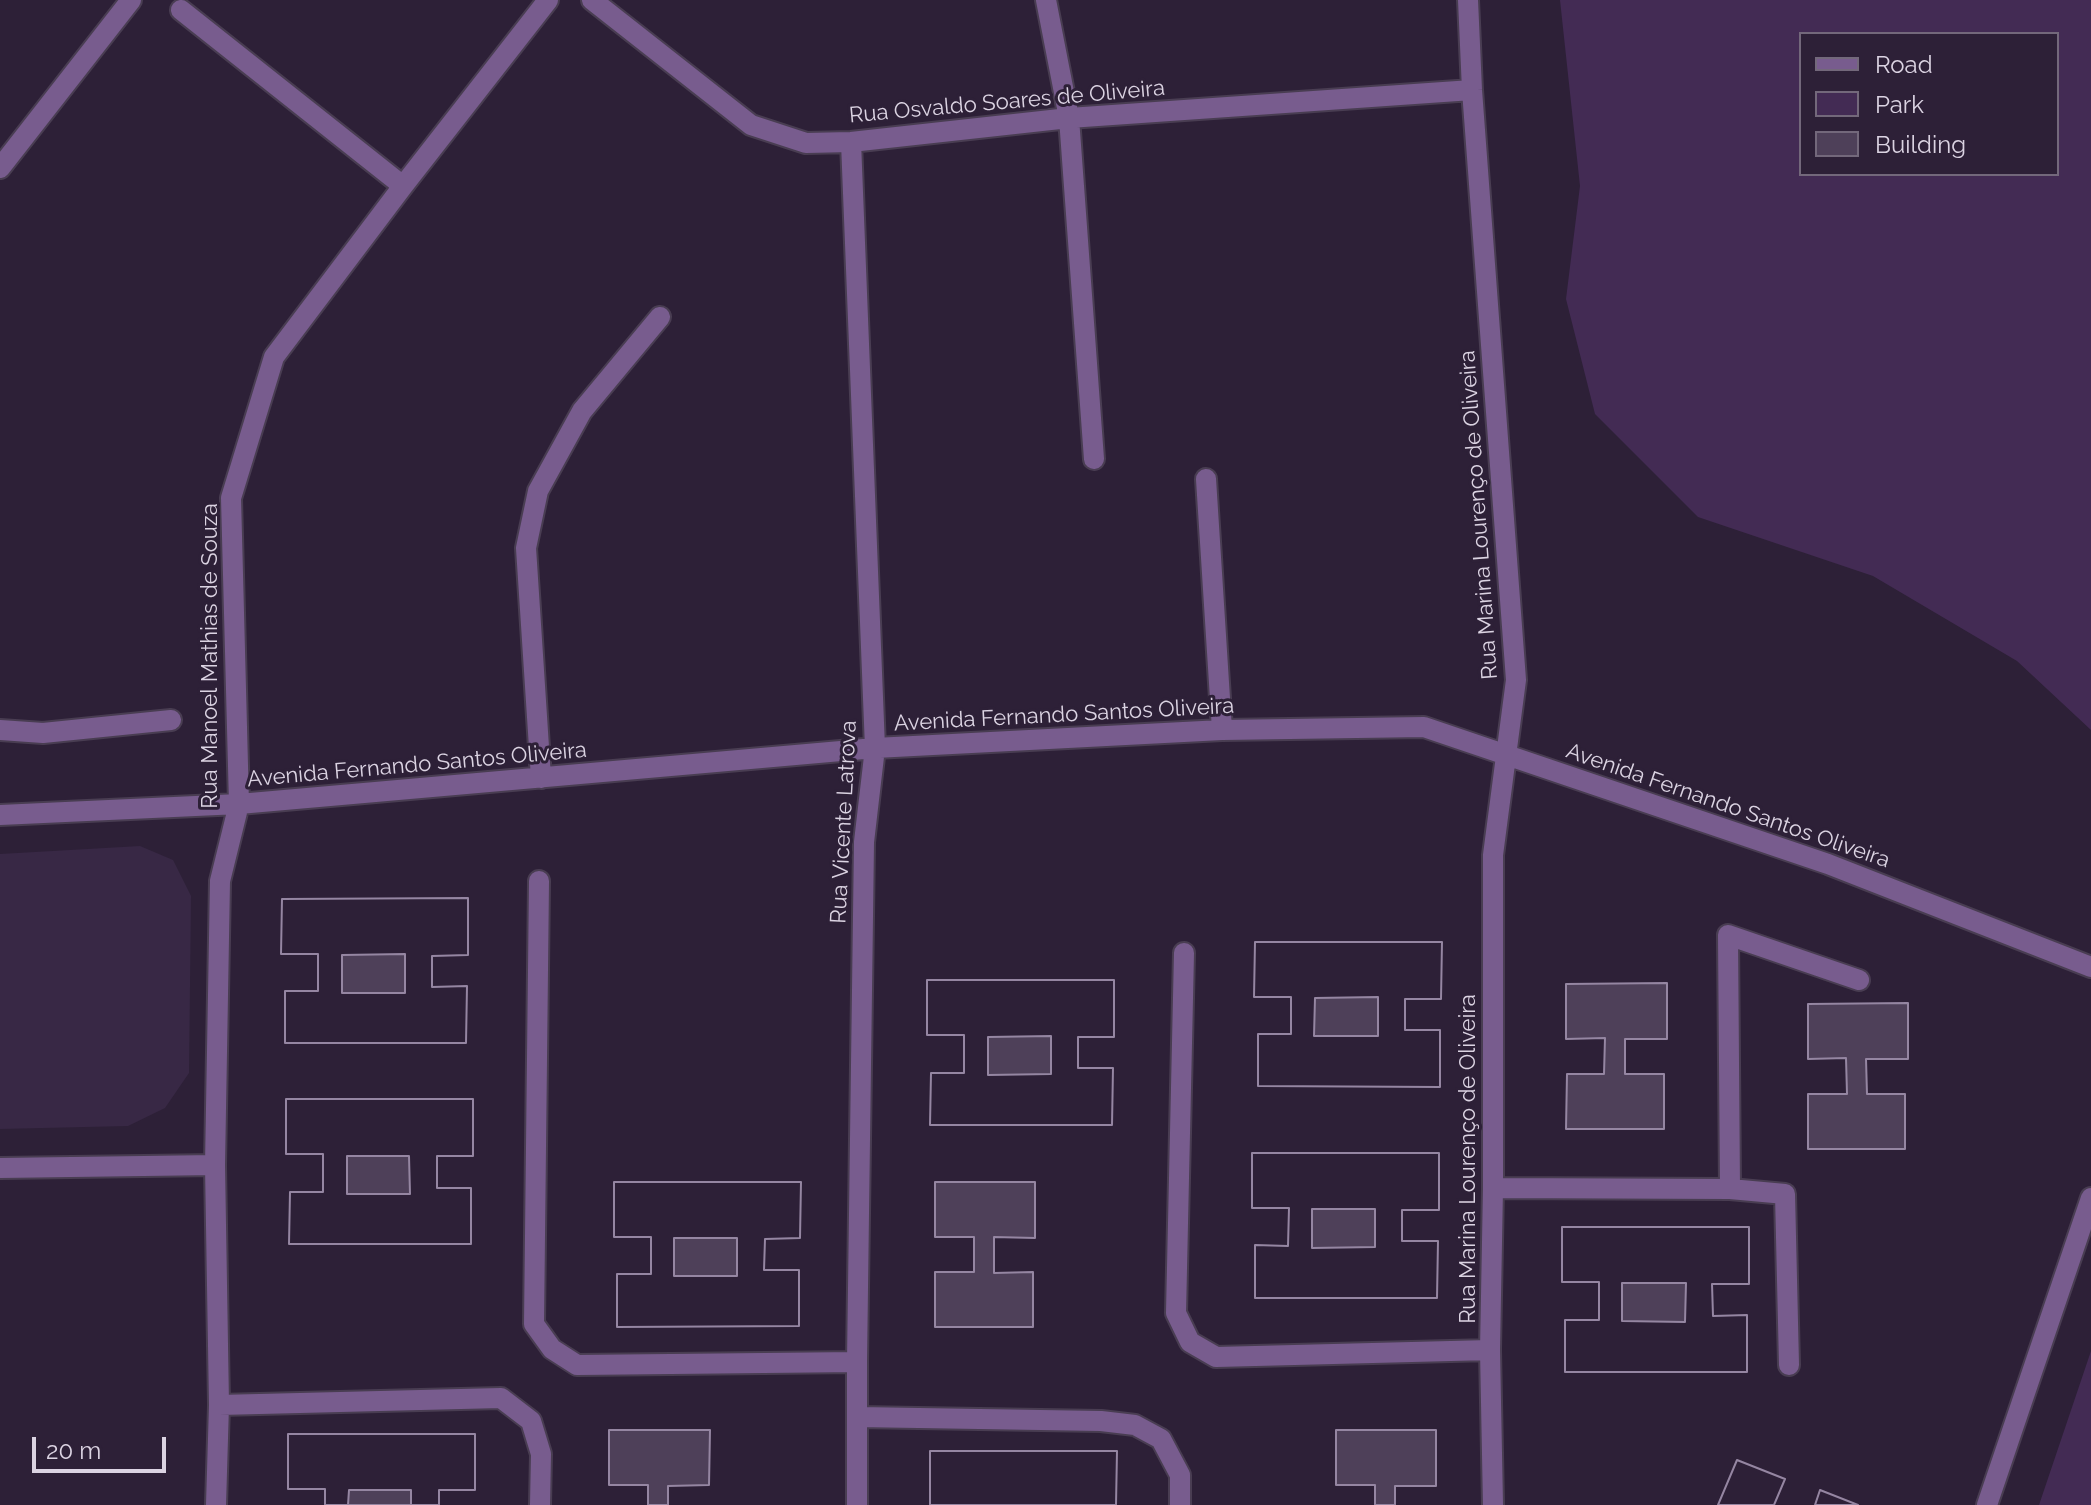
<!DOCTYPE html>
<html>
<head>
<meta charset="utf-8">
<style>
	body { margin:0 }
	#map { position:relative; width:2091px; height:1505px; overflow:hidden; background:#2d2037; font-family:Raleway,sans-serif }
	canvas { display:block }
	.legend { position:absolute; left:1799px; top:32px; width:260px; height:144px; box-sizing:border-box; background:#2d2037; border:2px solid #73687b; margin:0; padding:10px 14px; list-style:none; font-size:24px; color:#dbd3e2 }
	.legend li { display:flex; align-items:center; gap:16px; height:40px }
	.legend b { width:40px; border:2px solid #73687b }
	.scale { position:absolute; left:32px; top:1437px; width:134px; height:36px; box-sizing:border-box; border:4px solid #dbd3e2; border-top:0; padding-left:10px; font-size:24px; line-height:28px; white-space:nowrap; color:#dbd3e2; -webkit-text-stroke:6px #2d2037; paint-order:stroke }
</style>
</head>
<body>
<div id="map">
<canvas width="2091" height="1505"></canvas>
<ul class="legend">
<li><b style="height:10px;background:#785c8e"></b>Road</li>
<li><b style="height:22px;background:#432b54"></b>Park</li>
<li><b style="height:22px;background:#4e4059"></b>Building</li>
</ul>
<div class="scale">20 m</div>
</div>
<script>
const ctx = document.querySelector('canvas').getContext('2d');
ctx.lineJoin = 'round';
function fillPath(path, color) { ctx.fillStyle = color; ctx.fill(path, 'evenodd'); }
const shape = rows => new Path2D(rows.map(r => 'M' + r).join(''));
function trace(path, color, width, dash) { ctx.strokeStyle = color; ctx.lineWidth = width; ctx.lineCap = dash ? 'butt' : 'round'; ctx.setLineDash(dash || []); ctx.stroke(path); }
function drawText(font, color, halo, rows, align = 'center') {
  ctx.font = font + ' Raleway,sans-serif'; ctx.lineWidth = 6; ctx.setLineDash([]); ctx.textBaseline = 'middle'; ctx.strokeStyle = halo; ctx.fillStyle = color; for (const [text, x, y, turn = 0] of rows) {
    ctx.save(); ctx.translate(x, y); ctx.rotate((+turn || 0) * Math.PI / 180); ctx.textAlign = isNaN(turn) ? turn : align; if (halo) ctx.strokeText(text, 0, 0); ctx.fillText(text, 0, 0); ctx.restore();
  }
}
fillPath(shape([
	[140,846,173,860,191,896,189,1073,165,1108,128,1126,0,1129,0,854]
]), '#382845');
fillPath(shape([
	[1560,0,2091,0,2091,730,2017,661,1873,576,1698,517,1595,414,1566,299,1580,186],
	[2057,34,2057,174,1801,174,1801,34],
	[2091,1351,2091,1505,2039,1505]
]), '#432b54');
const building = shape([
	[468,898,468,955,432,956,432,987,467,986,466,1043,285,1043,285,991,318,991,318,954,281,954,282,899,468,898],
	[405,954,405,993,342,993,342,955,405,954],
	[468,898,468,955,432,956,432,987,467,986,466,1043,285,1043,285,991,318,991,318,954,281,954,282,899,468,898],
	[1255,942,1442,942,1441,999,1405,999,1405,1030,1440,1030,1440,1087,1258,1086,1258,1034,1291,1034,1291,997,1254,997,1255,942],
	[1378,997,1378,1036,1314,1036,1315,998,1378,997],
	[1255,942,1442,942,1441,999,1405,999,1405,1030,1440,1030,1440,1087,1258,1086,1258,1034,1291,1034,1291,997,1254,997,1255,942],
	[927,980,1114,980,1114,1037,1078,1037,1078,1068,1113,1068,1112,1125,930,1125,931,1073,964,1073,964,1035,927,1035,927,980],
	[1051,1036,1051,1074,988,1075,988,1037,1051,1036],
	[927,980,1114,980,1114,1037,1078,1037,1078,1068,1113,1068,1112,1125,930,1125,931,1073,964,1073,964,1035,927,1035,927,980],
	[1667,983,1667,1039,1625,1039,1625,1074,1664,1074,1664,1129,1566,1129,1567,1074,1604,1074,1605,1038,1566,1039,1566,984,1667,983],
	[1908,1003,1908,1059,1866,1059,1867,1094,1905,1094,1905,1149,1808,1149,1808,1094,1847,1094,1846,1058,1808,1059,1808,1004,1908,1003],
	[286,1099,473,1099,473,1156,437,1156,437,1188,471,1188,471,1244,289,1244,290,1192,323,1192,323,1154,286,1154,286,1099],
	[347,1156,409,1156,410,1194,347,1194,347,1156],
	[286,1099,473,1099,473,1156,437,1156,437,1188,471,1188,471,1244,289,1244,290,1192,323,1192,323,1154,286,1154,286,1099],
	[1252,1153,1439,1153,1439,1210,1402,1210,1402,1241,1438,1241,1437,1298,1255,1298,1255,1245,1288,1246,1289,1208,1252,1208,1252,1153],
	[1312,1209,1375,1209,1375,1247,1312,1248,1312,1209],
	[1252,1153,1439,1153,1439,1210,1402,1210,1402,1241,1438,1241,1437,1298,1255,1298,1255,1245,1288,1246,1289,1208,1252,1208,1252,1153],
	[614,1182,801,1182,800,1238,765,1239,764,1270,799,1270,799,1326,617,1327,617,1274,651,1274,651,1237,614,1237,614,1182],
	[674,1238,737,1238,737,1276,674,1276,674,1238],
	[614,1182,801,1182,800,1238,765,1239,764,1270,799,1270,799,1326,617,1327,617,1274,651,1274,651,1237,614,1237,614,1182],
	[935,1182,1035,1182,1035,1238,994,1237,994,1273,1033,1272,1033,1327,935,1327,935,1272,974,1272,974,1237,935,1237,935,1182],
	[1562,1227,1749,1227,1749,1284,1712,1284,1713,1316,1747,1315,1747,1372,1565,1372,1565,1320,1599,1320,1599,1282,1562,1282,1562,1227],
	[1622,1283,1686,1283,1685,1322,1622,1321,1622,1283],
	[1562,1227,1749,1227,1749,1284,1712,1284,1713,1316,1747,1315,1747,1372,1565,1372,1565,1320,1599,1320,1599,1282,1562,1282,1562,1227],
	[609,1430,710,1430,709,1485,668,1486,668,1505,648,1505,648,1485,609,1485,609,1430],
	[1336,1430,1436,1430,1436,1486,1395,1486,1395,1505,1375,1505,1375,1485,1336,1485,1336,1430],
	[288,1434,475,1434,475,1490,439,1490,439,1505,411,1505,411,1490,349,1490,348,1505,325,1505,325,1489,288,1489,288,1434],
	[288,1434,475,1434,475,1490,439,1490,439,1505,325,1505,325,1489,288,1489,288,1434],
	[930,1451,1117,1451,1116,1505,930,1505,930,1451],
	[930,1451,1117,1451,1116,1505,930,1505,930,1451],
	[1737,1460,1785,1479,1774,1505,1718,1505,1737,1460],
	[1737,1460,1785,1479,1774,1505,1718,1505,1737,1460],
	[1820,1490,1858,1505,1815,1505,1820,1490],
	[1820,1490,1858,1505,1815,1505,1820,1490]
]);
fillPath(building, '#4e4059');
trace(building, '#9586a2', 2);
const minor = shape([
	[592,0,751,125,806,143,851,142,1069,118,1472,90],
	[1046,0,1069,118,1094,459],
	[1468,0,1472,90,1516,680,1493,855,1493,1188,1490,1350,1493,1505],
	[181,10,403,186],
	[851,142,875,748,864,842,857,1362,857,1505],
	[0,168,131,0],
	[1206,479,1222,730],
	[0,730,43,733,171,720],
	[541,778,526,548,538,491,582,411,660,317],
	[0,815,239,804,875,748,1222,730,1424,727,1828,864,2091,967],
	[539,881,534,1324,552,1349,577,1365,857,1362],
	[1184,953,1176,1313,1190,1342,1216,1357,1490,1350],
	[0,1168,215,1165],
	[1493,1188,1730,1189,1785,1194,1789,1365],
	[1730,1189,1728,935,1859,980],
	[219,1405,501,1398,531,1421,541,1454,540,1505],
	[858,1417,1101,1421,1135,1425,1161,1439,1180,1475,1180,1505],
	[216,1505,219,1405,215,1165,220,881,239,804,231,498,274,357,403,186,548,0],
	[1987,1505,2091,1198]
]);
trace(minor, '#493d52', 24);
trace(minor, '#785c8e', 20);
drawText('22px', '#dbd3e2', '#2d2037', [
	["Rua Osvaldo Soares de Oliveira",1007,102,-5],
	["Rua Marina Lourenço de Oliveira",1479,515,-94],
	["Rua Manoel Mathias de Souza",210,656,-90],
	["Avenida Fernando Santos Oliveira",1064,715,-3],
	["Avenida Fernando Santos Oliveira",417,765,-5],
	["Avenida Fernando Santos Oliveira",1728,806,19],
	["Rua Vicente Latrova",844,822,-87],
	["Rua Marina Lourenço de Oliveira",1468,1159,-90]
]);
</script>
</body>
</html>
